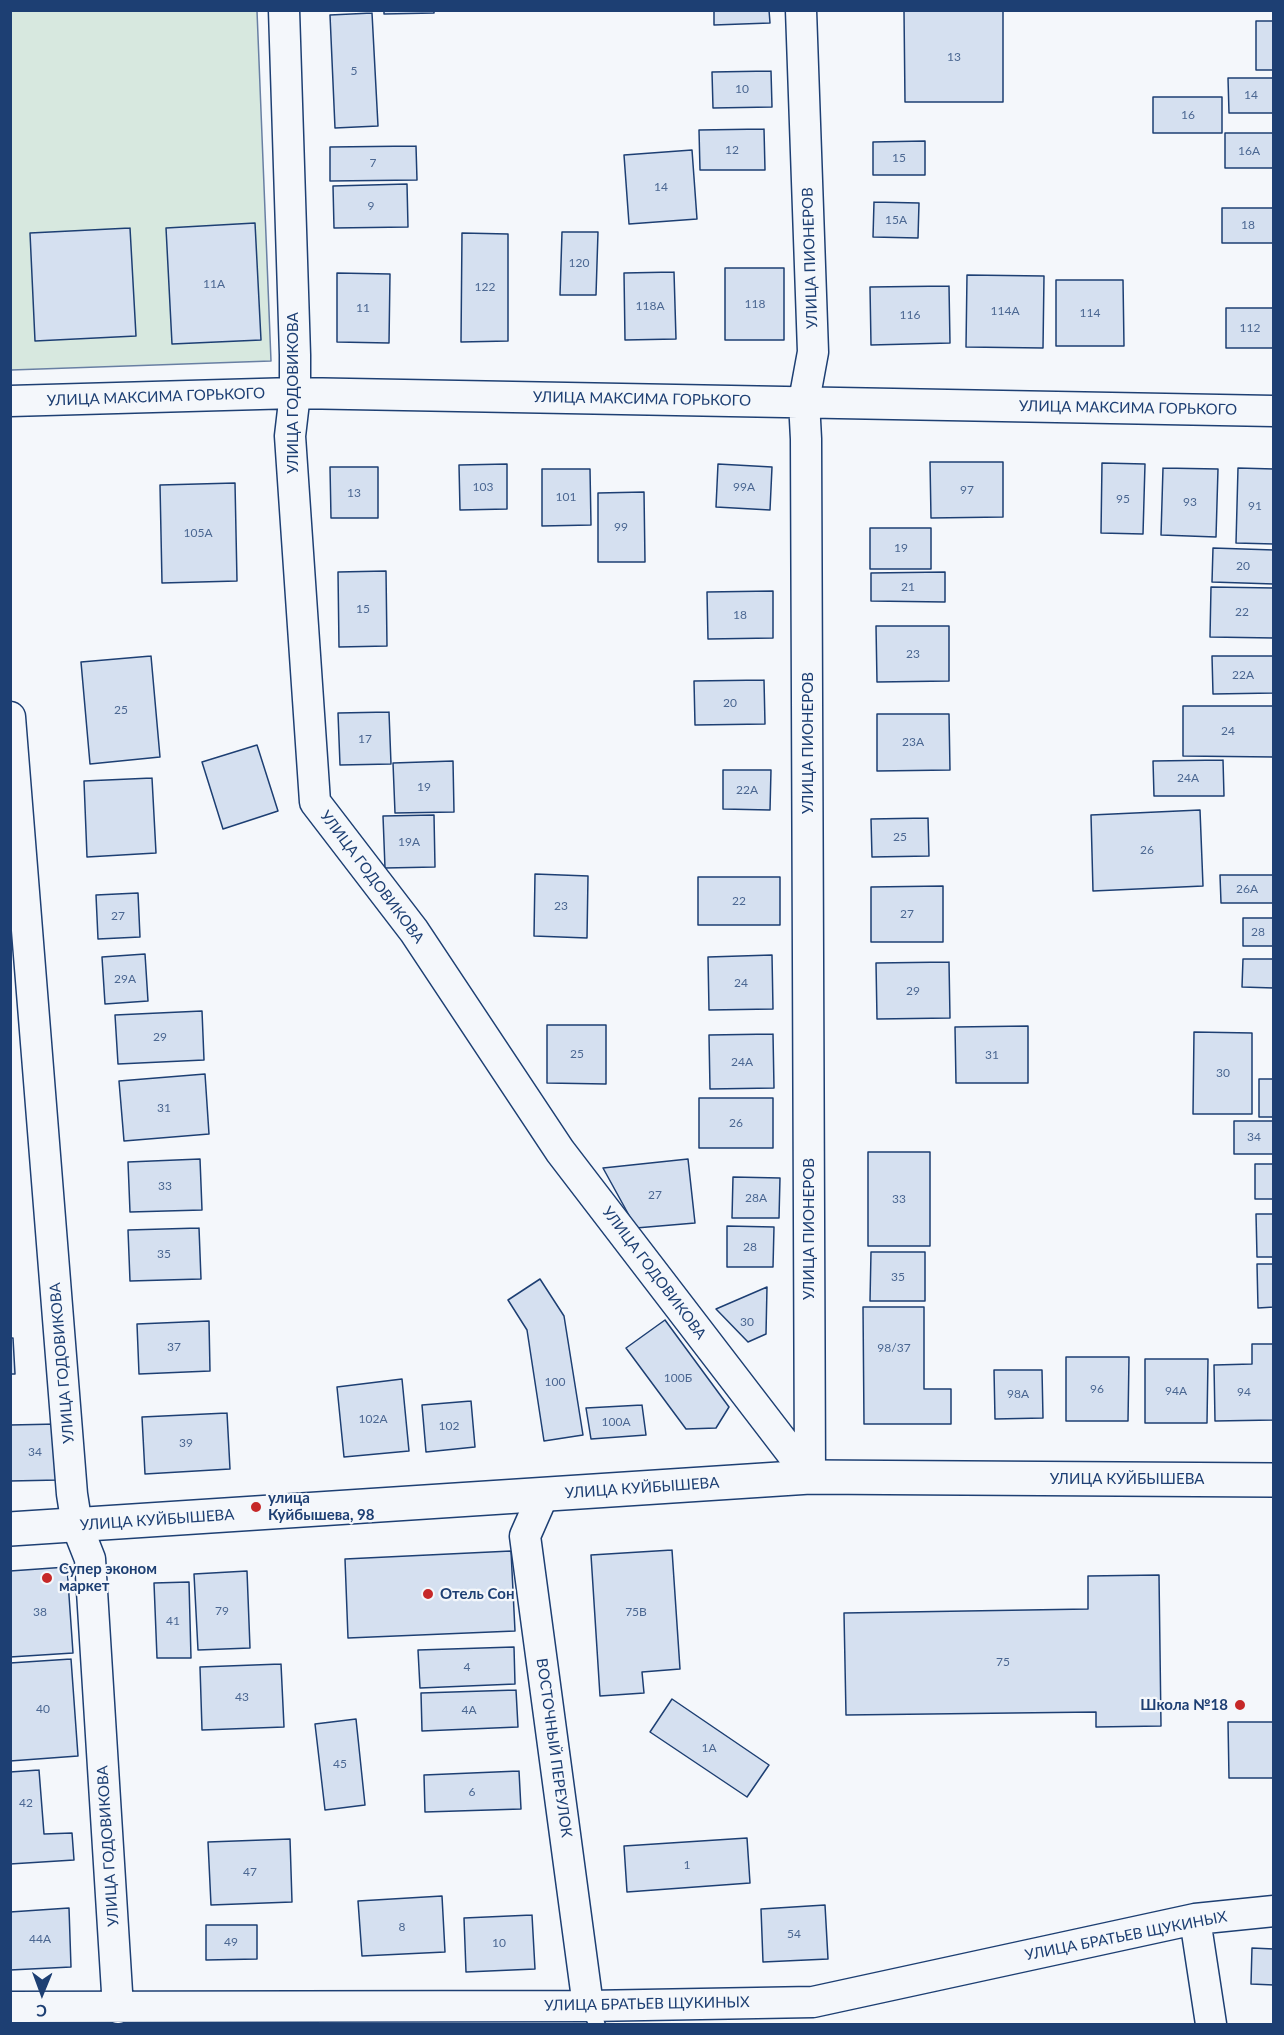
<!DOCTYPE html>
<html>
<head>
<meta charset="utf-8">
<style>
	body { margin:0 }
	#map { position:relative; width:1284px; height:2035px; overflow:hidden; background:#f4f7fb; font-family:Lato,sans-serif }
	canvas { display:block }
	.frame { position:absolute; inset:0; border:12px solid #1d3f73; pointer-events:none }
	.north { position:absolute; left:12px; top:1963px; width:60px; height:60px; -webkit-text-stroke:4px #f4f7fb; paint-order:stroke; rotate:181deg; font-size:16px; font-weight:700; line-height:24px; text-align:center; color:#1d3f73 }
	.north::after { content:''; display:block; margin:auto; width:21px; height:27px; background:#1d3f73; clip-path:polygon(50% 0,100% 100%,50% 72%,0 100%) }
</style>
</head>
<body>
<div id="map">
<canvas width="1284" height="2035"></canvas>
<div class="frame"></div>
<div class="north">С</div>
</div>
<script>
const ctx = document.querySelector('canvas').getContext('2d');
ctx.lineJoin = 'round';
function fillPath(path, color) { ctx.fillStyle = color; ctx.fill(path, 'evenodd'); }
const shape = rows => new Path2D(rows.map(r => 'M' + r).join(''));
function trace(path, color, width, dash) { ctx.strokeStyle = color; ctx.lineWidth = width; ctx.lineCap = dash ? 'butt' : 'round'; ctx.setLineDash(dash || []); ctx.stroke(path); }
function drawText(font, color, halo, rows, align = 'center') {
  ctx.font = font + ' Lato,sans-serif'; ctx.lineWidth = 4.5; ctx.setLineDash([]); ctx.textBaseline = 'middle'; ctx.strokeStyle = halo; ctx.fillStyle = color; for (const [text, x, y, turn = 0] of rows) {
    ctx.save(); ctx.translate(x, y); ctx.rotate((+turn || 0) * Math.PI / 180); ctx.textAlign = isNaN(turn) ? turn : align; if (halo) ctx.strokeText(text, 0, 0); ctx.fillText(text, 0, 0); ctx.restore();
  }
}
const green = shape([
	[10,11,257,11,271,361,11,370,10,11]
]);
fillPath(green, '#d7e8df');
trace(green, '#687fa3', 1.5);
const building = shape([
	[384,10,434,10,434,13,384,14,384,10],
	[714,10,769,10,770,23,714,25,714,10],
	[904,11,1003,11,1003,102,905,102,904,11],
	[372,13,378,126,335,128,330,15,372,13],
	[1256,21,1274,21,1274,70,1256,70,1256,21],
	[771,71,772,107,713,108,712,72,771,71],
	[1228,78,1274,78,1274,113,1229,113,1228,78],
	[1153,97,1222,97,1222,133,1153,133,1153,97],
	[764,129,765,170,700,170,699,130,764,129],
	[1225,133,1274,133,1274,168,1225,168,1225,133],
	[925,141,925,175,873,175,873,142,925,141],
	[416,146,417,180,330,181,330,147,416,146],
	[692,150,697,219,629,224,624,155,692,150],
	[407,184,408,227,334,228,333,186,407,184],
	[874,202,919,203,918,238,873,237,874,202],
	[1222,208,1274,208,1274,243,1222,243,1222,208],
	[255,223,261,340,172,344,166,228,255,223],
	[130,228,136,336,35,341,30,233,130,228],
	[562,232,598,232,596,295,560,295,562,232],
	[462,233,508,234,508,341,461,342,462,233],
	[725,268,784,268,784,340,725,340,725,268],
	[674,272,676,339,625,340,624,273,674,272],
	[337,273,390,274,389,343,337,342,337,273],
	[967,275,1044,276,1043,348,966,347,967,275],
	[1056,280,1123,280,1124,346,1056,346,1056,280],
	[949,286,950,343,871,345,870,287,949,286],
	[1226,308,1274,308,1274,348,1226,348,1226,308],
	[930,462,1003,462,1003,517,931,518,930,462],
	[1102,463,1145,464,1143,534,1101,533,1102,463],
	[507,464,507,509,460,510,459,465,507,464],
	[718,464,772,467,770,510,716,507,718,464],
	[330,467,378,467,378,518,331,518,330,467],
	[1163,468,1218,469,1216,537,1161,535,1163,468],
	[1238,468,1274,469,1274,544,1236,543,1238,468],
	[542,469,590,469,591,525,542,526,542,469],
	[235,483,237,581,162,583,160,485,235,483],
	[644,492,645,562,598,562,598,493,644,492],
	[870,528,931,528,931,569,870,569,870,528],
	[1213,548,1274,550,1274,584,1212,582,1213,548],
	[386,571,387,646,339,647,338,572,386,571],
	[945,572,945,602,871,601,871,573,945,572],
	[1211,587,1274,588,1274,638,1210,637,1211,587],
	[773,591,773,638,708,639,707,592,773,591],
	[876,626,949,626,949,681,877,682,876,626],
	[151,656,160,757,90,764,81,662,151,656],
	[1212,656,1274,656,1274,693,1213,694,1212,656],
	[764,680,765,724,695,725,694,681,764,680],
	[1183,706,1274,706,1274,757,1183,756,1183,706],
	[389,712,391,764,340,765,338,713,389,712],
	[877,714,949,714,950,770,877,771,877,714],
	[257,745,278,811,223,829,202,762,257,745],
	[1223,760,1224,796,1154,796,1153,761,1223,760],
	[453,761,454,812,395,813,393,763,453,761],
	[723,770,771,770,770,810,723,809,723,770],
	[152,778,156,853,87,857,84,781,152,778],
	[1200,810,1203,886,1093,891,1091,815,1200,810],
	[434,815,435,867,385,868,383,816,434,815],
	[928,818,929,856,872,857,871,819,928,818],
	[535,874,588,876,587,938,534,936,535,874],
	[1220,875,1274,875,1274,903,1221,903,1220,875],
	[698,877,780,877,780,925,698,925,698,877],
	[943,886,943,942,871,942,871,887,943,886],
	[138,893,140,937,98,939,96,895,138,893],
	[1243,918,1274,918,1274,946,1243,946,1243,918],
	[145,954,148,1001,105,1004,102,957,145,954],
	[772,955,773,1009,709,1010,708,957,772,955],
	[1243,959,1274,959,1274,988,1242,987,1243,959],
	[949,962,950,1018,877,1019,876,963,949,962],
	[202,1011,204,1060,118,1064,115,1015,202,1011],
	[547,1025,606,1025,606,1084,547,1083,547,1025],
	[1028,1026,1028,1083,956,1083,955,1027,1028,1026],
	[1194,1032,1252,1033,1252,1114,1193,1114,1194,1032],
	[773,1034,774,1088,710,1089,709,1035,773,1034],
	[205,1074,209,1134,124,1141,119,1081,205,1074],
	[1259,1079,1274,1079,1274,1117,1259,1117,1259,1079],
	[699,1098,773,1098,773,1148,699,1148,699,1098],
	[1234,1121,1274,1121,1274,1154,1234,1154,1234,1121],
	[868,1152,930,1152,930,1246,868,1246,868,1152],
	[200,1159,202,1210,130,1212,128,1162,200,1159],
	[688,1159,695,1223,636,1228,603,1168,688,1159],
	[1255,1164,1274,1164,1274,1199,1255,1199,1255,1164],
	[733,1177,780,1178,779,1218,732,1218,733,1177],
	[1256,1214,1274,1214,1274,1257,1257,1257,1256,1214],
	[727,1226,774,1227,773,1267,727,1267,727,1226],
	[199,1228,201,1279,130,1281,128,1230,199,1228],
	[871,1252,925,1252,925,1301,870,1301,871,1252],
	[1257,1264,1274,1264,1274,1307,1258,1308,1257,1264],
	[540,1279,564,1316,583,1435,544,1441,527,1330,508,1300,540,1279],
	[767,1287,766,1334,748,1342,716,1309,767,1287],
	[863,1307,924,1307,924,1389,951,1389,951,1424,864,1424,863,1307],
	[665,1320,729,1407,716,1428,686,1429,626,1348,665,1320],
	[209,1321,210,1371,139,1374,137,1324,209,1321],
	[10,1338,13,1338,15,1374,10,1374,10,1338],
	[1252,1344,1274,1344,1274,1420,1215,1421,1214,1365,1252,1364,1252,1344],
	[1066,1357,1129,1357,1128,1421,1066,1421,1066,1357],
	[1145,1359,1208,1359,1207,1423,1145,1423,1145,1359],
	[994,1370,1042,1370,1043,1418,995,1419,994,1370],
	[402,1379,409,1451,344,1457,337,1387,402,1379],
	[471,1401,475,1447,426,1452,422,1405,471,1401],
	[642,1405,646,1435,591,1439,586,1408,642,1405],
	[227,1413,230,1469,145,1474,142,1417,227,1413],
	[58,1424,59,1480,10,1481,10,1425,58,1424],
	[672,1550,680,1669,642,1672,644,1693,600,1696,591,1555,672,1550],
	[511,1551,515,1631,348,1638,345,1559,511,1551],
	[67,1567,73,1653,10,1657,10,1571,67,1567],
	[247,1571,250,1648,198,1650,194,1574,247,1571],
	[1159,1575,1161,1726,1096,1727,1096,1712,846,1715,844,1613,1088,1609,1088,1576,1159,1575],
	[189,1582,191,1658,157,1658,154,1583,189,1582],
	[514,1647,515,1684,420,1688,418,1650,514,1647],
	[71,1659,78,1756,10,1761,10,1663,71,1659],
	[281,1664,284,1727,202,1730,200,1667,281,1664],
	[516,1690,518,1727,422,1731,421,1693,516,1690],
	[672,1699,769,1765,747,1797,650,1732,672,1699],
	[356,1719,365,1805,325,1810,315,1724,356,1719],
	[1228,1722,1274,1722,1274,1778,1229,1778,1228,1722],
	[39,1770,44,1834,72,1833,74,1860,10,1864,10,1772,39,1770],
	[519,1771,521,1809,425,1812,424,1775,519,1771],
	[747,1838,750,1883,627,1892,624,1846,747,1838],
	[290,1839,292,1902,211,1905,208,1842,290,1839],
	[442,1896,445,1952,362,1956,358,1901,442,1896],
	[825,1905,828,1959,763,1962,761,1909,825,1905],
	[69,1908,71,1967,10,1970,10,1912,69,1908],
	[532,1915,535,1969,466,1972,464,1918,532,1915],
	[206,1925,257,1925,257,1959,206,1960,206,1925],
	[1252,1948,1274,1949,1274,1985,1251,1984,1252,1948]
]);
fillPath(building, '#d5e0f0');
trace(building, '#1d3f73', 1.5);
const service = shape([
	[588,2006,597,2024]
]);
const minor = shape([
	[284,10,295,355,295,393,290,436,315,802,414,931,560,1151,810,1477],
	[801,10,813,352,804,401,806,439,810,1477],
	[10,401,295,393,1274,411],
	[10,717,72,1494,77,1526,90,1559,118,2008],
	[543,1495,525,1536,588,2006],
	[1195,1919,1211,2024],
	[10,2007,588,2006,813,2002,1195,1919,1274,1911]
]);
const tertiary = shape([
	[10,1529,810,1477,1274,1480]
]);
trace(service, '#1d3f73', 18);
trace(minor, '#1d3f73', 33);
trace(tertiary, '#1d3f73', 36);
trace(service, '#f4f7fb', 15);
trace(minor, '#f4f7fb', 30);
trace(tertiary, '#f4f7fb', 33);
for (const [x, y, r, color] of [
	[256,1507,6,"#c62828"],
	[47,1578,6,"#c62828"],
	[428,1594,6,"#c62828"],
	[1240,1705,6,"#c62828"]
]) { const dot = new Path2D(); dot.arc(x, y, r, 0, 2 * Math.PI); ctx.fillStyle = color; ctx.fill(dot); trace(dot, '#f4f7fb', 2); }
drawText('12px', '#4b6792', null, [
	["13",954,57],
	["5",354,71],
	["10",742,89],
	["14",1251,95],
	["16",1188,115],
	["12",732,150],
	["16А",1249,151],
	["15",899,158],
	["7",373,163],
	["14",661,187],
	["9",371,206],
	["15А",896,220],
	["18",1248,225],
	["120",579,263],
	["11А",214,284],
	["122",485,287],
	["118",755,304],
	["118А",650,306],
	["11",363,308],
	["114А",1005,311],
	["114",1090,313],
	["116",910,315],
	["112",1250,328],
	["103",483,487],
	["99А",744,487],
	["97",967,490],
	["13",354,493],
	["101",566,497],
	["95",1123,499],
	["93",1190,502],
	["91",1255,506],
	["99",621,527],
	["105А",198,533],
	["19",901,548],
	["20",1243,566],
	["21",908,587],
	["15",363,609],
	["22",1242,612],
	["18",740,615],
	["23",913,654],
	["22А",1243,675],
	["20",730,703],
	["25",121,710],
	["24",1228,731],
	["17",365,739],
	["23А",913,742],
	["24А",1188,778],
	["19",424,787],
	["22А",747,790],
	["25",900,837],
	["19А",409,842],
	["26",1147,850],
	["26А",1247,889],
	["22",739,901],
	["23",561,906],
	["27",907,914],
	["27",118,916],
	["28",1258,932],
	["29А",125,979],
	["24",741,983],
	["29",913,991],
	["29",160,1037],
	["25",577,1054],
	["31",992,1055],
	["24А",742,1062],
	["30",1223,1073],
	["31",164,1108],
	["26",736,1123],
	["34",1254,1137],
	["33",165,1186],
	["27",655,1195],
	["28А",756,1198],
	["33",899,1199],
	["28",750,1247],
	["35",164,1254],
	["35",898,1277],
	["30",747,1322],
	["37",174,1347],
	["98/37",894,1348],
	["100Б",678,1378],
	["100",555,1382],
	["96",1097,1389],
	["94А",1176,1391],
	["94",1244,1392],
	["98А",1018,1394],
	["102А",373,1419],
	["100А",616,1422],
	["102",449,1426],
	["39",186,1443],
	["34",35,1452],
	["79",222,1611],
	["38",40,1612],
	["75В",636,1612],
	["41",173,1621],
	["75",1003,1662],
	["4",467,1667],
	["43",242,1697],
	["40",43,1709],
	["4А",469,1710],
	["1А",709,1748],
	["45",340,1764],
	["6",472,1792],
	["42",26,1803],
	["1",687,1865],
	["47",250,1872],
	["8",402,1927],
	["54",794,1934],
	["44А",40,1939],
	["49",231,1942],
	["10",499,1943]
]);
drawText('15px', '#1d3f73', '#f4f7fb', [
	["УЛИЦА ПИОНЕРОВ",810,258,-92],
	["УЛИЦА ГОДОВИКОВА",293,393,-90],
	["УЛИЦА МАКСИМА ГОРЬКОГО",156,397,-2],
	["УЛИЦА МАКСИМА ГОРЬКОГО",642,399,1],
	["УЛИЦА МАКСИМА ГОРЬКОГО",1128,408,1],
	["УЛИЦА ПИОНЕРОВ",808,743,-90],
	["УЛИЦА ГОДОВИКОВА",372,877,53],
	["УЛИЦА ПИОНЕРОВ",809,1229,-90],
	["УЛИЦА ГОДОВИКОВА",654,1273,53],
	["УЛИЦА ГОДОВИКОВА",62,1363,-95],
	["УЛИЦА КУЙБЫШЕВА",1127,1479],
	["УЛИЦА КУЙБЫШЕВА",642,1488,-4],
	["УЛИЦА КУЙБЫШЕВА",157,1520,-4],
	["ВОСТОЧНЫЙ ПЕРЕУЛОК",554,1748,82],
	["УЛИЦА ГОДОВИКОВА",108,1846,-94],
	["УЛИЦА БРАТЬЕВ ЩУКИНЫХ",1126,1936,-11],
	["УЛИЦА БРАТЬЕВ ЩУКИНЫХ",647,2004,-1]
]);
drawText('bold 15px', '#1d3f73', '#f4f7fb', [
	["улица",268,1498],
	["Куйбышева, 98",268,1515],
	["Супер эконом",59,1569],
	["маркет",59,1586],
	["Отель Сон",440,1594],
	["Школа №18",1228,1705,"right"]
], 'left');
</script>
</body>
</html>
